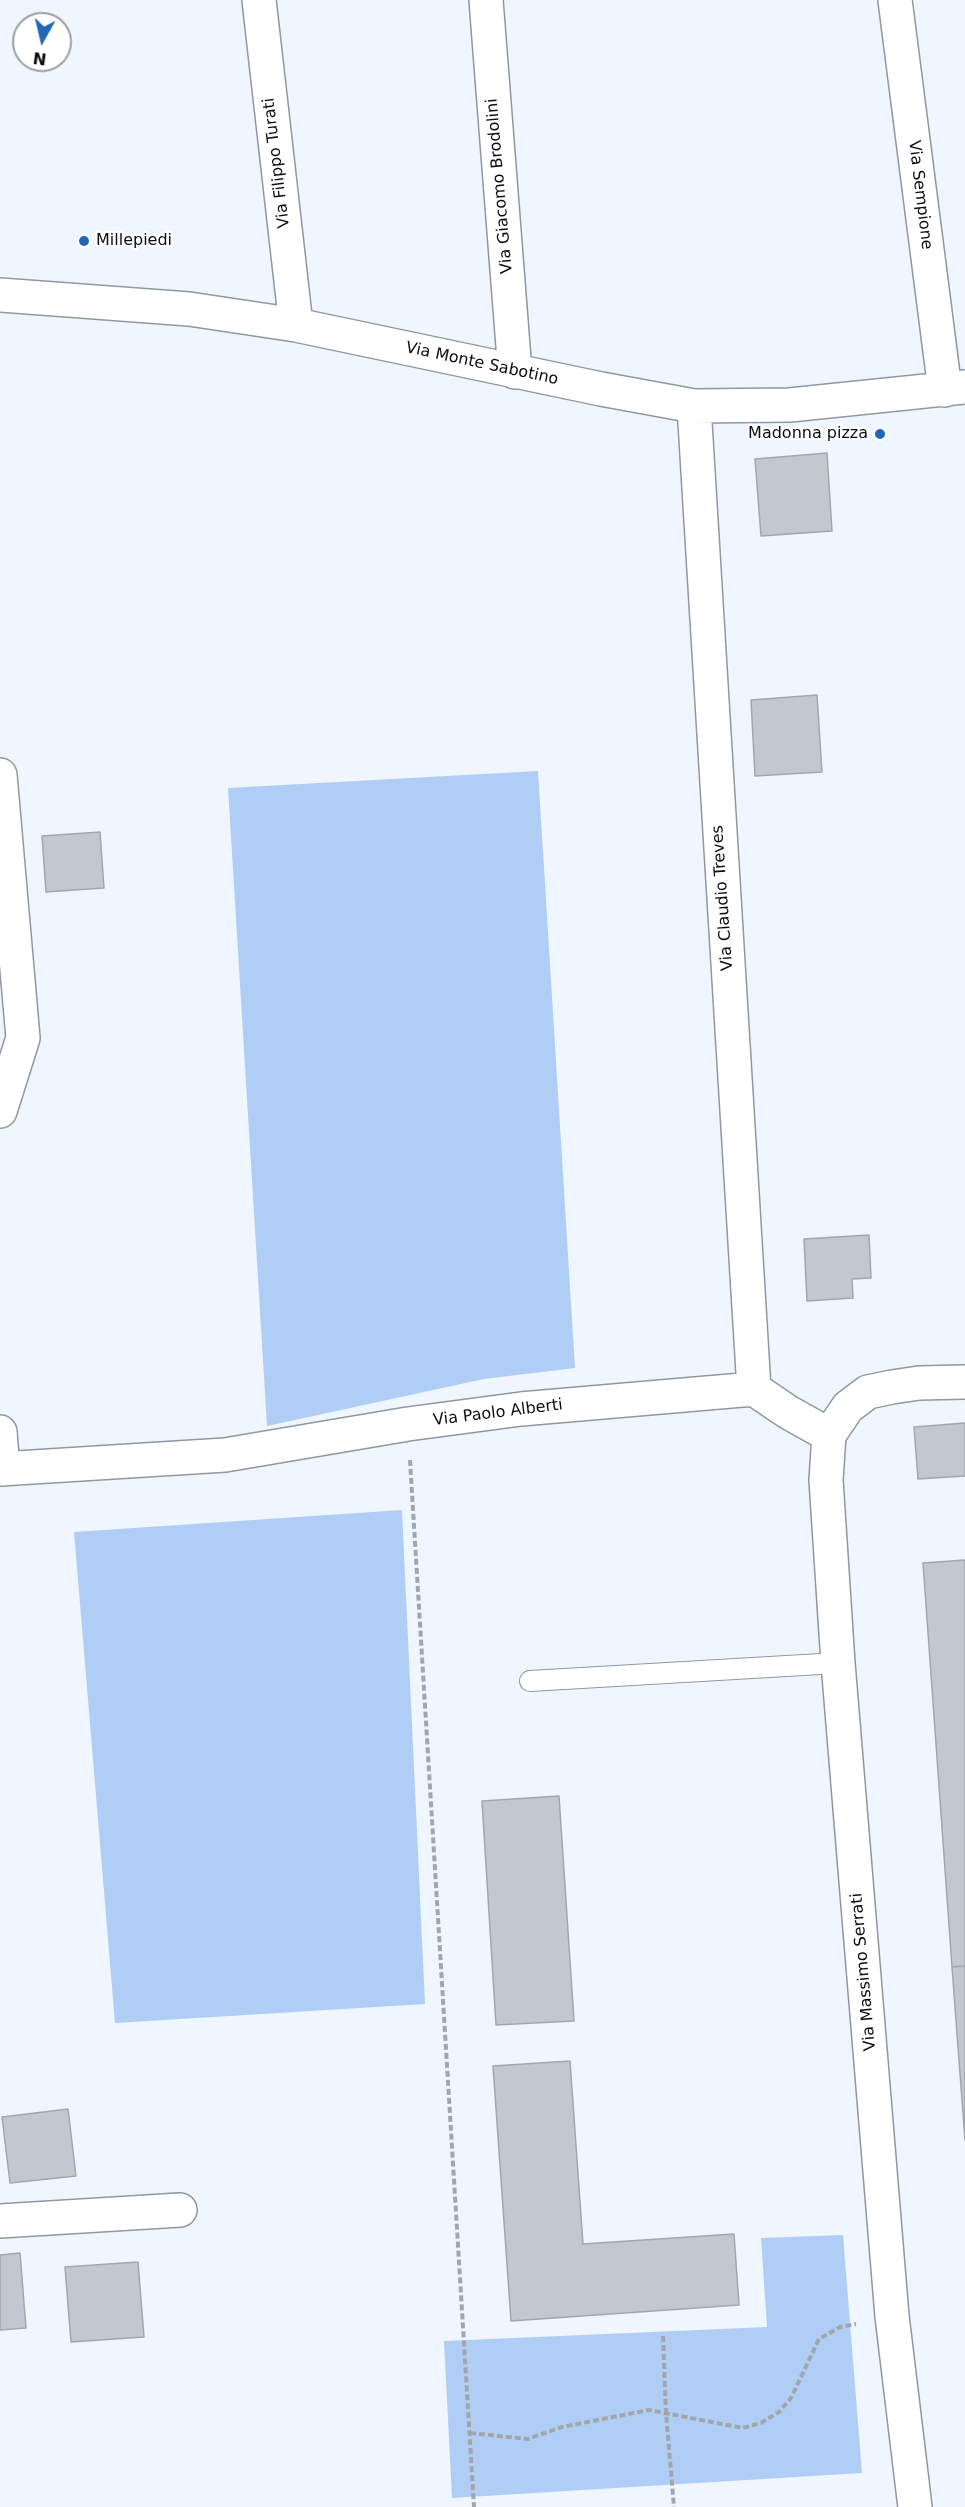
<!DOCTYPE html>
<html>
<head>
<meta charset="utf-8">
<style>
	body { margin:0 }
	#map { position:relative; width:965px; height:2507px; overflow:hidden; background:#f0f6ff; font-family:"DejaVu Sans",sans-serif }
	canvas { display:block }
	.north { position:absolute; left:12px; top:12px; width:60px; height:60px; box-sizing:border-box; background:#fff; border:2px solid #9d9e9f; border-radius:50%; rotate:188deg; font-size:16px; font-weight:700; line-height:24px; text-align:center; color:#0a0c0f }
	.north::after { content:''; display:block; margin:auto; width:21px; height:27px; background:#2067b7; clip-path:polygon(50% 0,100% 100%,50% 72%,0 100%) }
</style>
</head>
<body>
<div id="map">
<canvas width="965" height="2507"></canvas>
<div class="north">N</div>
</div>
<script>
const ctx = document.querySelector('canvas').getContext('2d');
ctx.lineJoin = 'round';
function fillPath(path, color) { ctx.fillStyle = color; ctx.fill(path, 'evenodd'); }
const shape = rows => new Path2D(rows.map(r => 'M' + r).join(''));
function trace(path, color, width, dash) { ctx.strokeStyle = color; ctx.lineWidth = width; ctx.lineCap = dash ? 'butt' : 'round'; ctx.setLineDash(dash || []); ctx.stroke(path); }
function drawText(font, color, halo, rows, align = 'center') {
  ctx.font = font + ' "DejaVu Sans",sans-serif'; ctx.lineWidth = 4.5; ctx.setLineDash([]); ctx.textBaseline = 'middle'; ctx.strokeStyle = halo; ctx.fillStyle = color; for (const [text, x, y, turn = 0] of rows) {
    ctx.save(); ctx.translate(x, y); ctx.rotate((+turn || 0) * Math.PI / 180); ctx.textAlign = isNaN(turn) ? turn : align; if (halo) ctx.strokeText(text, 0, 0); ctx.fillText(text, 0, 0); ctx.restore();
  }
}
fillPath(shape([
	[538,771,575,1368,484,1379,267,1426,228,788],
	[402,1510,425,2004,115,2023,74,1532],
	[843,2235,862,2473,452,2498,444,2341,767,2327,761,2238]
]), '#b0cef5');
const building = shape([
	[827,453,832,531,761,536,755,459,827,453],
	[817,695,822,772,755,776,751,700,817,695],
	[100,832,104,888,46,892,42,836,100,832],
	[869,1235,871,1278,852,1279,853,1298,807,1301,804,1239,869,1235],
	[965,1423,965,1476,918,1479,914,1427,965,1423],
	[965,1560,965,1966,952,1967,923,1563,965,1560],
	[559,1796,574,2021,496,2025,482,1801,559,1796],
	[965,1966,965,2140,952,1967,965,1966],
	[570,2061,583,2244,734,2234,739,2305,511,2321,493,2066,570,2061],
	[68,2109,76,2176,10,2183,2,2117,68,2109],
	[20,2253,26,2328,0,2330,0,2255,20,2253],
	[138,2262,144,2337,71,2342,65,2267,138,2262]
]);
fillPath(building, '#c2c8d0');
trace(building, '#a1a7af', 1.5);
const service = shape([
	[530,1681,838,1663]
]);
const minor = shape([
	[259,0,296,325],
	[486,0,515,372],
	[895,0,945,390],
	[0,295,189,309,296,325,601,389,694,406,790,405,965,387],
	[694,406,754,1389],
	[0,775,23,1038,0,1111],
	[0,1432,3,1469],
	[0,1469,225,1455,408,1424,521,1409,754,1389,788,1412,829,1435],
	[0,2221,180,2210],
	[915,2507,892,2316,838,1663,826,1480,829,1435,848,1407,868,1392,892,1387,919,1383,965,1382]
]);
trace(service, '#91979f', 22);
trace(minor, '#91979f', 36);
trace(shape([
	[410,1460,474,2507],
	[663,2336,666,2413,674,2507],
	[470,2433,528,2439,562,2427,649,2410,743,2428,761,2423,779,2412,791,2398,819,2339,840,2327,856,2324]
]), '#a1a6ad', 4, [6, 3]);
trace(service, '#fff', 20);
trace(minor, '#fff', 33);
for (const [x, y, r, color] of [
	[84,241,6,"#2067b7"],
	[880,434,6,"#2067b7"]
]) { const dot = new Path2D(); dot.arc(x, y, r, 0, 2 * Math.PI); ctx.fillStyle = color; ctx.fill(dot); trace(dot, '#fff', 2); }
drawText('16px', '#0a0c0f', '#fff', [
	["Via Filippo Turati",277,163,-97],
	["Via Giacomo Brodolini",500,186,-95],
	["Via Sempione",920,195,83],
	["Via Monte Sabotino",482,364,12],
	["Via Claudio Treves",723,898,-94],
	["Via Paolo Alberti",498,1413,-7],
	["Via Massimo Serrati",864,1972,-95]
]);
drawText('16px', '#0a0c0f', '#fff', [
	["Millepiedi",96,241],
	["Madonna pizza",868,434,"right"]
], 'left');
</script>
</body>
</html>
